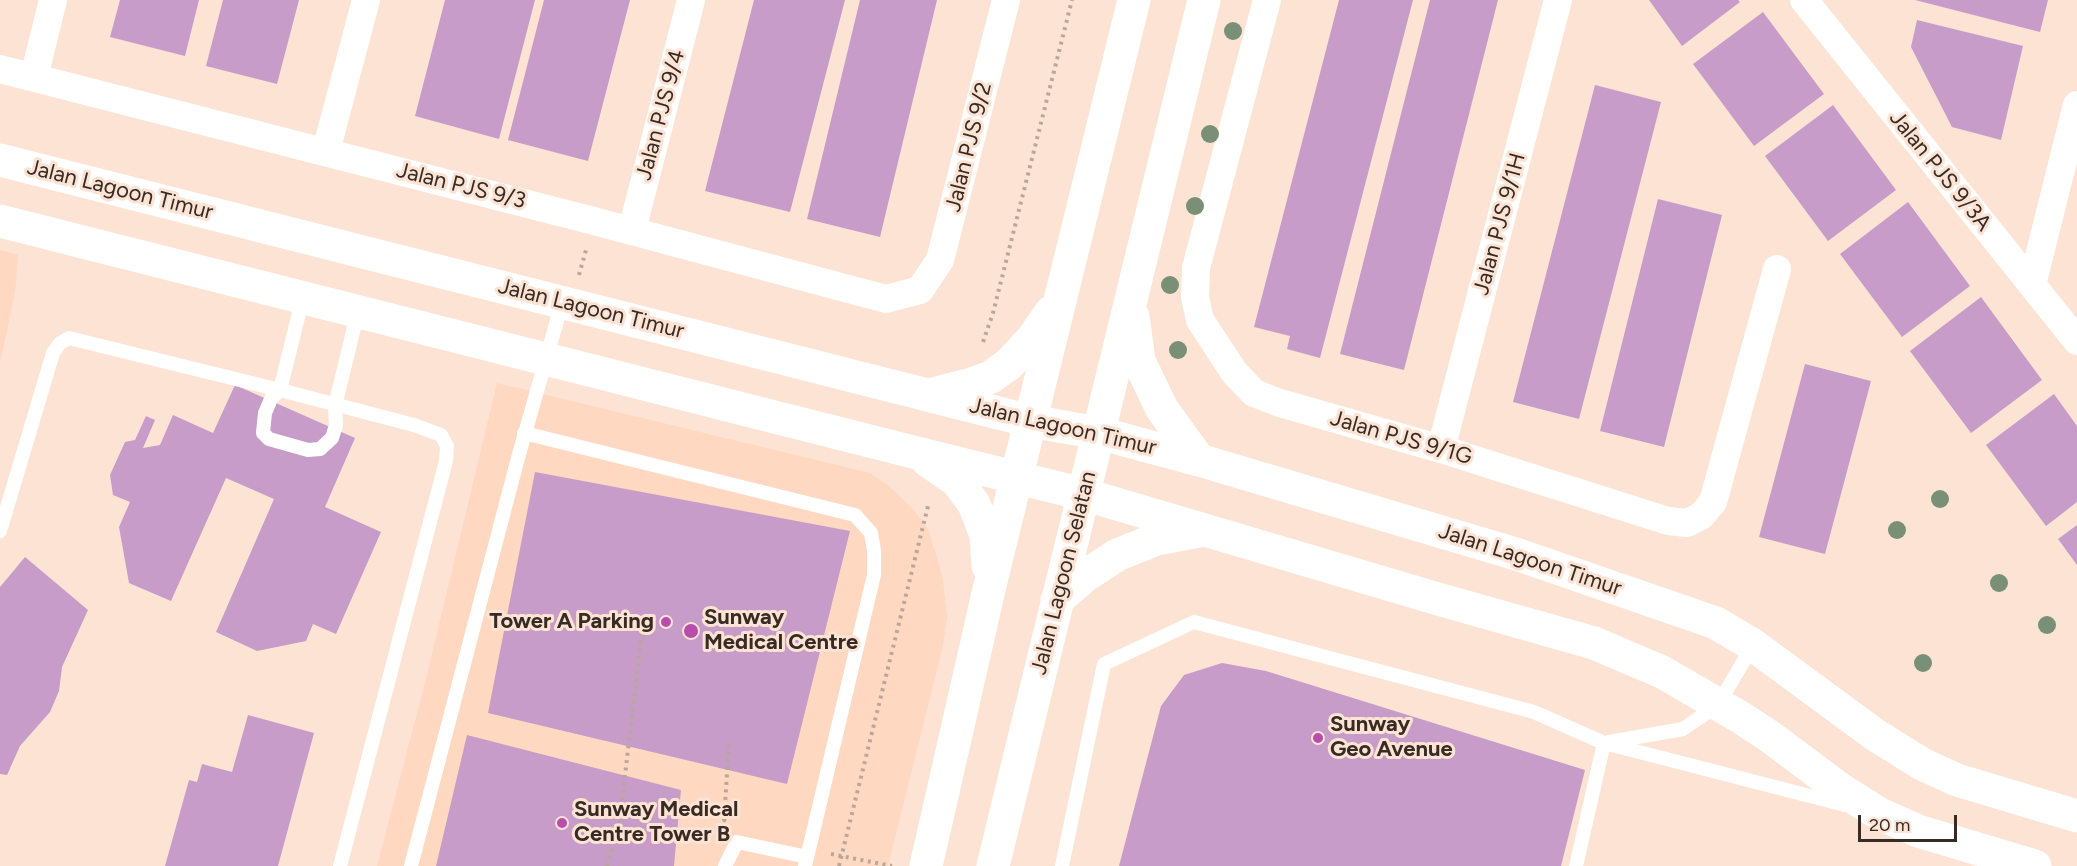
<!DOCTYPE html>
<html>
<head>
<meta charset="utf-8">
<style>
	body { margin:0 }
	#map { position:relative; width:2077px; height:866px; overflow:hidden; background:#fce3d4; font-family:Figtree,sans-serif }
	canvas { display:block }
	.scale { position:absolute; left:1858px; top:815px; width:99px; height:27px; box-sizing:border-box; border:3px solid #372b24; border-top:0; padding-left:8px; font-size:18px; line-height:21px; white-space:nowrap; color:#372b24; -webkit-text-stroke:4px #fce3d4; paint-order:stroke }
</style>
</head>
<body>
<div id="map">
<canvas width="2077" height="866"></canvas>
<div class="scale">20 m</div>
</div>
<script>
const ctx = document.querySelector('canvas').getContext('2d');
ctx.lineJoin = 'round';
function fillPath(path, color) { ctx.fillStyle = color; ctx.fill(path, 'evenodd'); }
const shape = rows => new Path2D(rows.map(r => 'M' + r).join(''));
function trace(path, color, width, dash) { ctx.strokeStyle = color; ctx.lineWidth = width; ctx.lineCap = dash ? 'butt' : 'round'; ctx.setLineDash(dash || []); ctx.stroke(path); }
function drawText(font, color, halo, rows, align = 'center') {
  ctx.font = font + ' Figtree,sans-serif'; ctx.lineWidth = 6; ctx.setLineDash([]); ctx.textBaseline = 'middle'; ctx.strokeStyle = halo; ctx.fillStyle = color; for (const [text, x, y, turn = 0] of rows) {
    ctx.save(); ctx.translate(x, y); ctx.rotate((+turn || 0) * Math.PI / 180); ctx.textAlign = isNaN(turn) ? turn : align; if (halo) ctx.strokeText(text, 0, 0); ctx.fillText(text, 0, 0); ctx.restore();
  }
}
fillPath(shape([
	[0,250,18,255,15,293,0,363],
	[497,383,870,473,889,486,914,510,928,529,937,557,943,581,947,617,943,646,888,866,377,866,425,683]
]), '#fed8c1');
fillPath(shape([
	[120,0,199,0,185,56,110,37],
	[223,0,299,0,277,84,206,66],
	[445,0,535,0,499,139,415,116],
	[544,0,630,0,588,161,508,140],
	[754,0,845,0,790,212,705,191],
	[860,0,937,0,880,237,807,219],
	[1339,0,1413,0,1320,358,1287,349,1290,336,1254,327],
	[1430,0,1498,0,1404,370,1340,354],
	[1649,0,1738,0,1740,2,1682,46],
	[1915,0,2048,0,2040,32],
	[1763,12,1824,94,1754,146,1693,64],
	[1917,20,2023,46,2001,140,1952,127,1911,47],
	[1595,85,1661,102,1579,419,1513,402],
	[1833,105,1896,190,1828,241,1765,156],
	[1658,199,1722,215,1664,447,1600,431],
	[1908,202,1970,286,1902,337,1840,254],
	[1981,297,2042,380,1971,433,1910,351],
	[1805,364,1871,381,1825,554,1759,537],
	[235,385,355,438,325,507,381,532,336,634,313,624,306,641,257,651,216,632,274,499,226,478,171,601,129,583,119,527,130,502,113,495,110,475,125,442,135,440,146,416,155,420,143,448,160,445,173,415,213,433],
	[2054,394,2077,426,2077,502,2046,526,1986,445],
	[535,472,850,531,787,784,488,713],
	[2077,525,2077,565,2058,539],
	[25,557,88,610,62,667,59,691,50,712,20,746,7,775,0,774,0,587],
	[1222,663,1266,671,1585,770,1561,866,1119,866,1161,706,1184,675],
	[248,715,314,733,278,866,165,866,189,780,197,782,202,764,232,772],
	[467,735,681,790,674,866,436,866]
]), '#c79cc8');
trace(shape([
	[579,275,586,250],
	[983,342,993,313,1072,0],
	[726,821,724,820,729,743],
	[831,854,892,866],
	[607,866,620,818,642,631],
	[839,866,929,502]
]), '#bba79a', 4, [3, 4.5]);
trace(shape([
	[303,297,280,390,271,399,265,413,263,433,269,439,308,450,320,449,332,438,336,425,335,406,358,311],
	[524,433,855,515,871,533,874,551,874,575,805,866],
	[0,531,53,353,60,343,69,338,280,390,414,425,441,435,447,446,446,461,340,866],
	[1609,742,1683,729,1718,705,1753,645],
	[411,866,518,458,562,303],
	[725,866,737,842,807,857],
	[1062,866,1104,664,1194,622,1534,712,1604,743,1845,805],
	[1576,866,1604,743]
]), '#fff', 14);
trace(shape([
	[1267,0,1196,268,1195,297,1200,320,1234,372,1254,393,1280,403,1441,449,1668,521,1687,523,1701,516,1713,502,1777,269],
	[1804,0,2077,341],
	[0,69,594,221,886,299,920,290,940,260,1006,0],
	[34,77,53,0],
	[326,151,366,0],
	[632,230,691,0],
	[2032,285,2077,105],
	[1441,449,1558,0]
]), '#fff', 28);
trace(shape([
	[0,160,1030,421,1099,433,1199,460,1516,554,1716,623,1753,645,1874,734,1922,764,1957,780,2077,816],
	[0,221,917,453,1083,494,1438,599,1594,643,1662,672,1740,717,1769,736,1840,789,1878,813,1918,831,2035,866],
	[1133,316,1139,361,1162,409,1199,460],
	[933,394,972,384,991,377,1009,364,1033,338,1051,312],
	[928,461,957,481,974,504,986,535,988,566],
	[1057,600,1085,576,1117,555,1157,539,1199,531],
	[926,866,990,585,1134,0],
	[993,866,1204,0]
]), '#fff', 33);
ctx.fillStyle = '#799077';
for (const [x, y] of [
	[1233,31],
	[1210,134],
	[1195,206],
	[1170,285],
	[1178,350],
	[1940,499],
	[1897,530],
	[1999,583],
	[2047,625],
	[1923,663]
]) { ctx.beginPath(); ctx.arc(x, y, 9, 0, 2 * Math.PI); ctx.fill(); }
for (const [x, y, r, color] of [
	[666,622,6,"#b94dad"],
	[691,631,8,"#b94dad"],
	[1318,738,6,"#b94dad"],
	[562,823,6,"#b94dad"]
]) { const dot = new Path2D(); dot.arc(x, y, r, 0, 2 * Math.PI); ctx.fillStyle = color; ctx.fill(dot); trace(dot, '#fce3d4', 2); }
drawText('22px', '#372b24', '#fce3d4', [
	["Jalan PJS 9/4",661,115,-75],
	["Jalan PJS 9/2",969,147,-76],
	["Jalan PJS 9/3A",1940,171,51],
	["Jalan PJS 9/3",461,186,14],
	["Jalan Lagoon Timur",120,190,14],
	["Jalan PJS 9/1H",1500,224,-75],
	["Jalan Lagoon Timur",591,309,14],
	["Jalan Lagoon Timur",1063,427,13],
	["Jalan PJS 9/1G",1401,438,16],
	["Jalan Lagoon Timur",1530,560,18],
	["Jalan Lagoon Selatan",1064,573,-76]
]);
drawText('bold 22px', '#372b24', '#fce3d4', [
	["Sunway",704,618],
	["Medical Centre",704,643],
	["Tower A Parking",654,622,"right"],
	["Sunway",1330,725],
	["Geo Avenue",1330,750],
	["Sunway Medical",574,810],
	["Centre Tower B",574,835]
], 'left');
</script>
</body>
</html>
